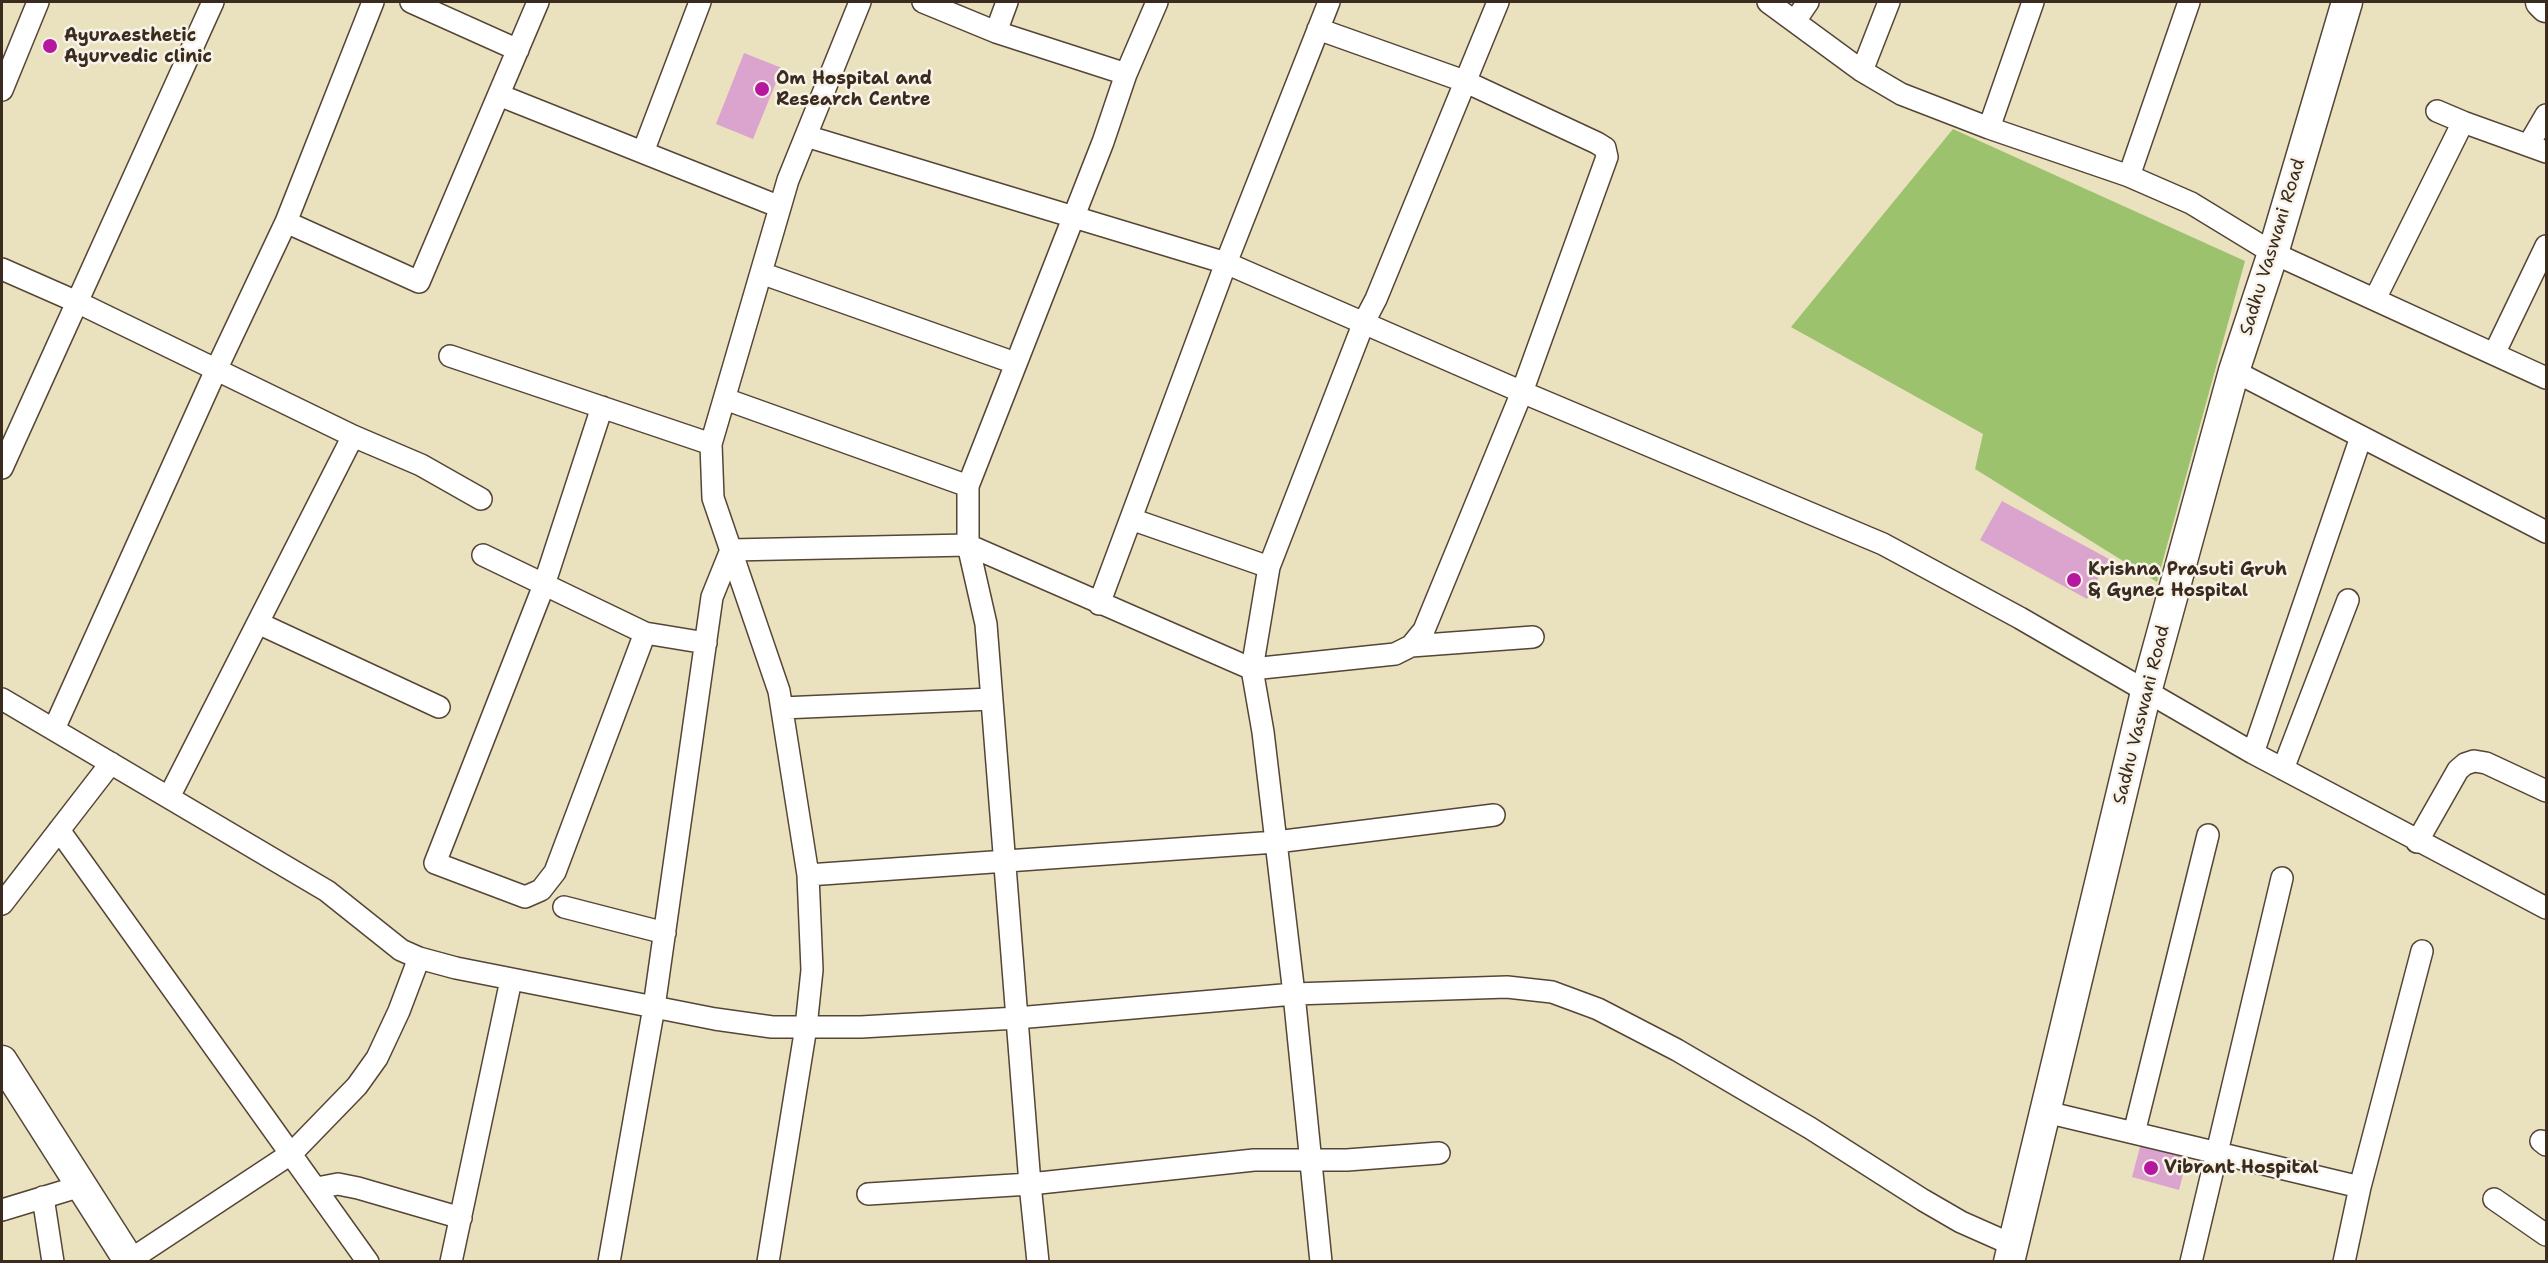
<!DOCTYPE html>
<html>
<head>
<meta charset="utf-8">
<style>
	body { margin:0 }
	#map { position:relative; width:2548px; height:1263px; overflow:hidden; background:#eae1be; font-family:"Shantell Sans",sans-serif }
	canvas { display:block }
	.frame { position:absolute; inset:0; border:3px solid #3b2a1e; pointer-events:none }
</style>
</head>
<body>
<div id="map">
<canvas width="2548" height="1263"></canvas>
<div class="frame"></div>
</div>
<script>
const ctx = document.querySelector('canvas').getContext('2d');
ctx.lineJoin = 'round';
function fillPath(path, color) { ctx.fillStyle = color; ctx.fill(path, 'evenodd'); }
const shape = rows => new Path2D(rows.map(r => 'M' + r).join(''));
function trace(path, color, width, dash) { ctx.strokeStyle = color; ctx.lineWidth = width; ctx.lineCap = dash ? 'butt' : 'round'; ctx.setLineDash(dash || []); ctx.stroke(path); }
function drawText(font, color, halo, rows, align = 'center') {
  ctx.font = font + ' "Shantell Sans",sans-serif'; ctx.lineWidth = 5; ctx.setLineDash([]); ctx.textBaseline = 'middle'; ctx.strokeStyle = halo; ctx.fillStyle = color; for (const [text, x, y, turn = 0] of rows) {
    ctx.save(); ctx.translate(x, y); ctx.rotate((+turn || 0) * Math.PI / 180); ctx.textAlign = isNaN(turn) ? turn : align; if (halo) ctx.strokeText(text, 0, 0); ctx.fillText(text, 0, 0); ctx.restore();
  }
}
fillPath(shape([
	[1953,129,2245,261,2157,582,1975,469,1983,434,1791,327]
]), '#9dc26d');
fillPath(shape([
	[744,53,782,68,753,139,716,124],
	[2002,501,2109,559,2087,599,1980,540],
	[2141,1143,2181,1154,2178,1165,2185,1167,2179,1190,2132,1177]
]), '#daa4ce');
const street = shape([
	[411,2,518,50],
	[923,2,996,32,1126,74],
	[1768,2,1862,71,1901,94,1989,128,2129,176,2191,203,2273,253,2546,378],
	[1795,21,1808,2],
	[996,32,1007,2],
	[1862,71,1889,2],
	[2,90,38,2],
	[499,95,780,207],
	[2463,122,2546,152],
	[1989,128,2033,2],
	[806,136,1226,263,1522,392,1883,544,2020,618,2253,753,2546,908],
	[2529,144,2546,115],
	[643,152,700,2],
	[2129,176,2189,2],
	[286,222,373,2],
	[2,269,77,302,353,436,169,797],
	[761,273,1015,363],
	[2375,299,2463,122,2437,111],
	[2494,354,2546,246],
	[450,356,711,444],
	[2234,371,2546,532],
	[725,399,968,486],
	[602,407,544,585,435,863,525,897,541,890,555,872,645,633],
	[353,436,421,465,481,499],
	[2,468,213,2],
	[1131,519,1269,567],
	[483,555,645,633,706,643],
	[1099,604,1226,263,1329,2],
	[258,623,439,707],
	[1411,646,1533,637],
	[2,699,327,891,401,950,419,958,456,968,715,1019,772,1027,861,1027,1017,1018,1294,994,1507,987,1552,992,1598,1009,1677,1050,1810,1128,1923,1200,1961,1222,2013,1245],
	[782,708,991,699],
	[54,729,216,370,286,222,419,282,538,2],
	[2253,753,2361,437],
	[2283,769,2348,600],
	[59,830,368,1262],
	[2417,842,2458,770,2465,764,2474,761,2486,763,2546,791],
	[808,875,1276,842,1494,815],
	[2,904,111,763],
	[564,907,665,933],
	[2046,1112,2360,1187],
	[2134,1133,2208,835],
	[2541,1141,2546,1145],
	[317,1188,338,1184,358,1188,461,1218],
	[868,1194,1030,1184,1254,1160,1347,1160,1439,1153],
	[43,1197,53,1262],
	[2494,1199,2546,1235],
	[2,1210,81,1186],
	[130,1260,292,1153,357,1086,377,1058,399,1011,419,958],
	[451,1262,511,980],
	[609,1262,654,1007,712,597,731,550,968,545,1252,669,1395,654,1411,646,1424,630,1522,392,1607,157,1605,148,1597,143,1464,81,1318,29],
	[768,1262,806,1027,812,970,808,875,779,691,713,498,711,444,788,180,860,2],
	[1038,1262,1030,1184,986,624,968,545,968,486,1103,142,1126,74,1157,2],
	[1321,1262,1294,994,1263,732,1252,669,1269,567,1364,322,1376,299,1498,2],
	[2191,1262,2282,878],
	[2344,1262,2360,1187,2422,951]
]);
const secondary = shape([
	[2541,2,2546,7],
	[2,1061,130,1262],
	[2009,1262,2146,692,2234,371,2273,253,2347,2]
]);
trace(street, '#554536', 24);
trace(secondary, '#554536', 33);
trace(street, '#fff', 21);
trace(secondary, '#fff', 30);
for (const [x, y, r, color] of [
	[50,46,8,"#b5179e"],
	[762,89,8,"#b5179e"],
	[2074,580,8,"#b5179e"],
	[2151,1168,8,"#b5179e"]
]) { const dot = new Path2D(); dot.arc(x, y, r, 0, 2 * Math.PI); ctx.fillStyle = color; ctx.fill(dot); trace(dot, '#f7f3e8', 2); }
drawText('bold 18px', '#3b2a1e', '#f7f3e8', [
	["Ayuraesthetic",64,36],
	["Ayurvedic clinic",64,57],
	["Om Hospital and",776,79],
	["Research Centre",776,100],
	["Krishna Prasuti Gruh",2088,570],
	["& Gynec Hospital",2088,591],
	["Vibrant Hospital",2164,1168]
], 'left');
drawText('18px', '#3b2a1e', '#f7f3e8', [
	["Sadhu Vaswani Road",2273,247,-73],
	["Sadhu Vaswani Road",2142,715,-76]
]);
</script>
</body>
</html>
